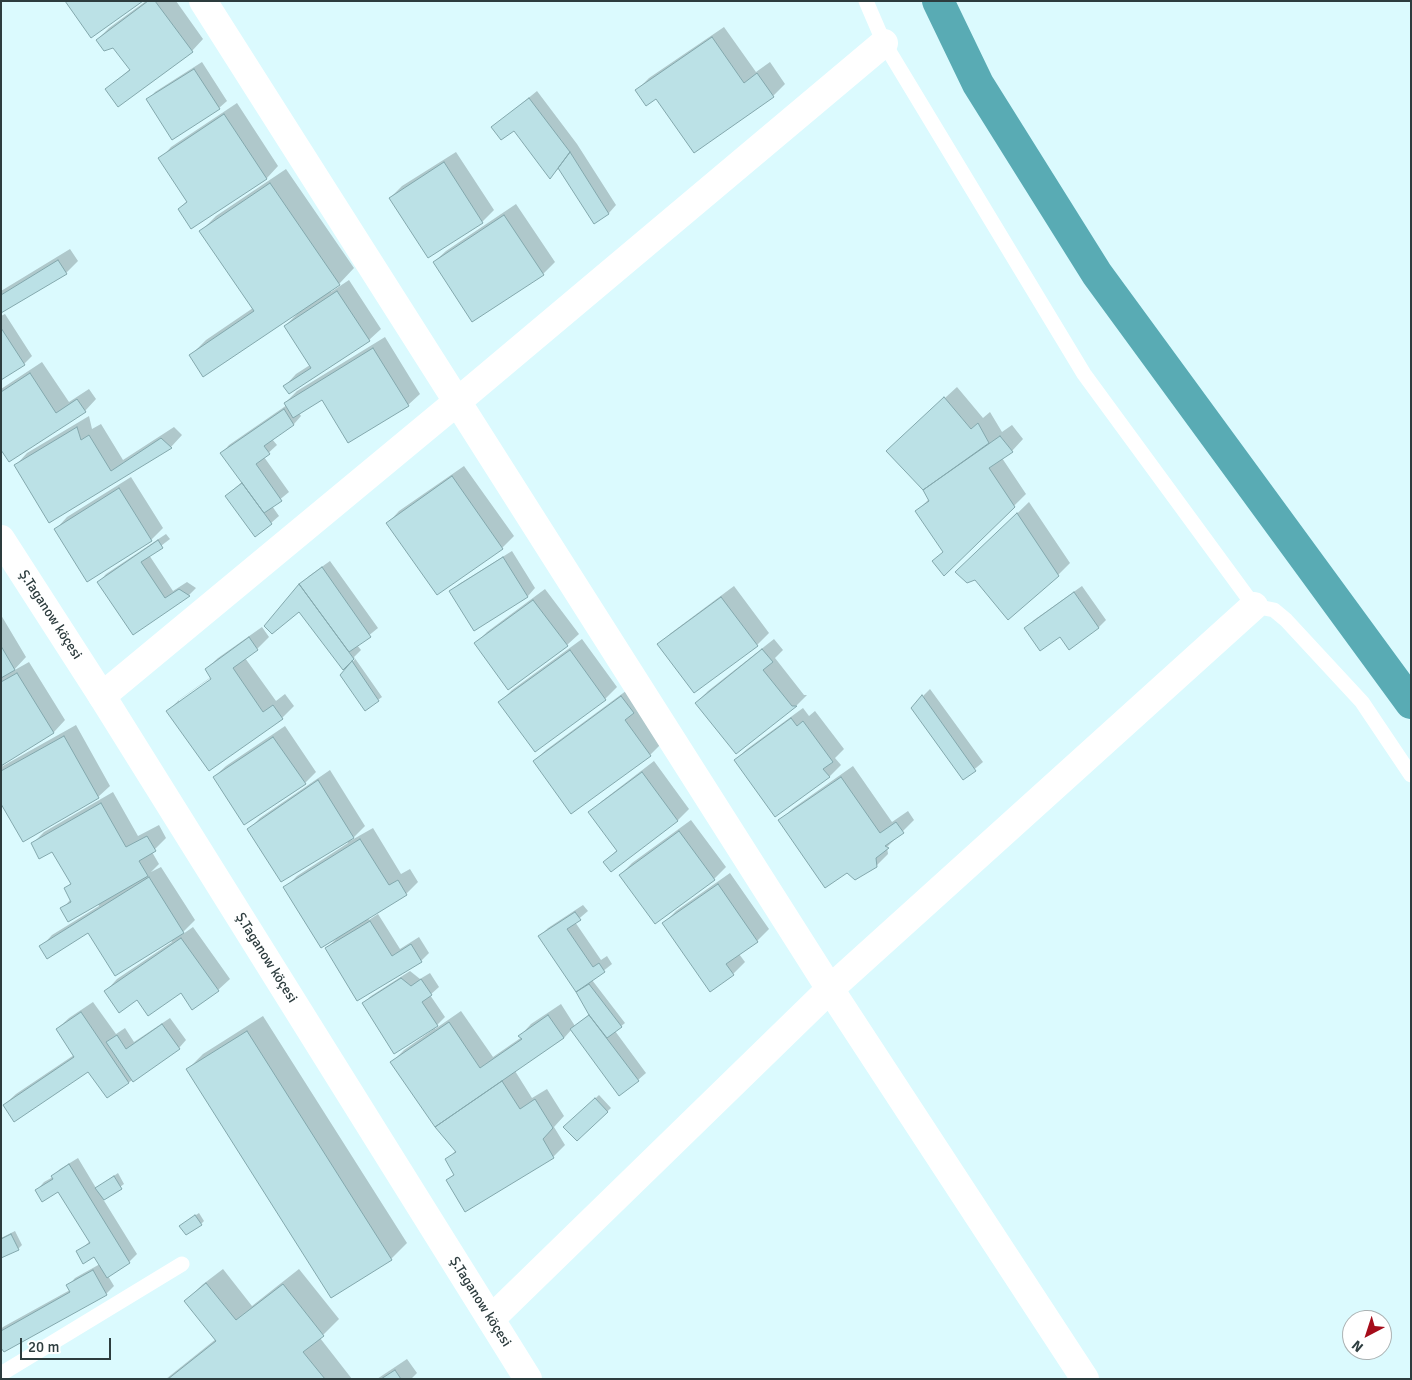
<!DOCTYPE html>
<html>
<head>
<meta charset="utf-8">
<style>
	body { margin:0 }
	#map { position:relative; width:1412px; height:1380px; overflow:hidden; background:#dbfafe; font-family:Signika,sans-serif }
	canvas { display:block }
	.frame { position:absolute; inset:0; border:2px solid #2d3c3e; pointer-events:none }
	.north { position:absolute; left:1342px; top:1310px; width:50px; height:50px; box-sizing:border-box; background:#fff; border:1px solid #abb1b2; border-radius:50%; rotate:220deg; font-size:14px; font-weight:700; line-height:20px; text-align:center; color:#2d3c3e }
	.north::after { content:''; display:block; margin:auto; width:18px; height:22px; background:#a50c1a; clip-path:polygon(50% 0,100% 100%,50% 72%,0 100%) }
	.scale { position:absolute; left:20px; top:1338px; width:91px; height:22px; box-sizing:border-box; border:2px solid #2d3c3e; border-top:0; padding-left:6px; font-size:15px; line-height:18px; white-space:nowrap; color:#2d3c3e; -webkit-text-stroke:4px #fff; paint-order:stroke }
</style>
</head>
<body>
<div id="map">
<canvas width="1412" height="1380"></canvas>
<div class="frame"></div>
<div class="north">N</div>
<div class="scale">20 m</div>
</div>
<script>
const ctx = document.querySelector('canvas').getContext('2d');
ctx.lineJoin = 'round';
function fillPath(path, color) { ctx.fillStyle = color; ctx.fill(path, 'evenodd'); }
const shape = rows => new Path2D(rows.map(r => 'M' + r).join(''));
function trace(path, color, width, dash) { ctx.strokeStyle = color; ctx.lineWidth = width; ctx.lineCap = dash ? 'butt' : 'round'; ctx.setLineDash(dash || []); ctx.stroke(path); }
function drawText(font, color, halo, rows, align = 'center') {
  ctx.font = font + ' Signika,sans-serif'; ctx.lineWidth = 4; ctx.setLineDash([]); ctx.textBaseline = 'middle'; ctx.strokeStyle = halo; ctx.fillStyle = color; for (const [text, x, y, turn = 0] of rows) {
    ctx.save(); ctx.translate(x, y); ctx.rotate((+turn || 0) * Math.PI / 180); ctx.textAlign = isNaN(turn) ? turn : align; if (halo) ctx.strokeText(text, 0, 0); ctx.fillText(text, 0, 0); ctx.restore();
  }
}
fillPath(shape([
	[146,1,176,1,203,39,192,51,107,89,130,69,114,46,97,40,109,28],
	[724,27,756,72,770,62,785,84,773,96,694,151,657,97,637,90,649,78],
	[202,62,227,101,219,108,148,100,155,92],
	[537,91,577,144,616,205,609,213,594,222,559,168,550,177,515,129,493,127],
	[237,103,278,166,267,178,192,228,179,209,188,200,160,159,171,147],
	[456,152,494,210,482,222,428,256,390,198,402,186],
	[286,169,354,268,339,284,330,290,331,292,349,280,381,329,369,340,285,386,296,374,310,365,285,326,299,312,190,356,206,340,253,308,201,231,216,216],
	[516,204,555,262,543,274,434,262,446,251],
	[70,249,78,261,66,273,1,312,1,291],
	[5,314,32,356,24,364,1,378,1,316],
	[385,337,420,394,408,405,322,398,299,413,301,416,294,424,272,439,277,445,264,457,289,492,272,506,279,516,271,523,226,496,242,482,222,453,229,445,287,405,285,403,297,391],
	[42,362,69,402,89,389,96,399,85,411,1,448,1,389],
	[957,387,983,418,990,412,1002,432,1012,425,1023,439,1012,451,1002,458,1026,494,944,575,933,561,944,551,917,511,929,499,900,439],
	[89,416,92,429,101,424,123,460,174,427,182,435,171,447,50,521,16,465,27,453],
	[464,466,514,536,502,548,388,523,399,511],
	[131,477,163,528,151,540,56,529,67,517],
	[1029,502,1070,563,1058,575,969,560],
	[166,534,170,539,149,555,173,591,187,582,196,588,189,595,133,633,99,582,106,574],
	[512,551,535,588,528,596,475,629,451,592,459,584],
	[330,561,378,628,357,645,361,650,354,657,382,697,378,700,342,675,355,659,354,658,344,668,299,610,266,626,300,585,309,576],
	[734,586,769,633,757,645,659,644,671,633],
	[1082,586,1106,620,1098,628,1060,635,1026,628,1034,620],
	[545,589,579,634,567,645,475,644,487,632],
	[1,615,26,657,13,671,29,662,65,720,54,732,1,764],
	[262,627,269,637,257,649,245,658,276,701,285,694,294,706,282,718,168,711,180,699,211,677,206,669,218,658],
	[216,674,217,676,179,703,179,700],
	[582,639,617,687,605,699,535,750,500,702,512,690],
	[774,639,783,650,775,658,804,695,807,695,797,705,736,753,696,703,708,691],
	[634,685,662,743,650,755,534,761,546,750],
	[930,689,983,762,964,778,923,696],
	[803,708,809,716,815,711,844,749,835,758,841,765,829,777,735,760,747,749],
	[76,725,110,786,98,797,1,801,1,767],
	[285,726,316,772,305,783,214,777,226,766],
	[654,761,689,809,678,820,611,870,605,862,618,849,590,813,602,801],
	[853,766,892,822,908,811,914,820,887,847,888,854,876,866,847,872,780,821,792,809],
	[330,770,365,826,350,841,373,828,401,874,410,869,418,882,406,894,368,917,369,920,378,914,400,949,419,937,429,953,421,961,358,999,327,948,337,938,285,888,297,876,348,843,347,841,248,830,260,818],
	[113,792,138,836,159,825,166,838,152,852,159,864,151,872,161,867,195,920,182,933,183,934,193,927,230,979,218,990,181,991,137,998,106,991,117,979,172,942,171,940,89,932,41,947,52,935,99,906,98,904,62,909,71,899,65,889,71,883,52,850,32,844,44,832],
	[691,820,726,867,714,879,656,922,620,875,632,863],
	[730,873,769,929,757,941,739,954,745,962,733,974,664,923,676,911],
	[583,905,588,911,575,922,601,960,607,956,612,964,592,980,625,1023,615,1031,646,1073,638,1080,572,1029,564,1038,515,1071,532,1098,547,1089,564,1116,554,1127,565,1145,553,1157,465,1210,447,1181,455,1173,447,1160,456,1150,436,1126,392,1062,404,1050,434,1029,433,1028,363,1003,371,996,410,971,420,979,430,973,439,987,430,995,445,1017,434,1028,435,1029,461,1011,493,1057,522,1037,520,1036,531,1024,561,1004,575,1026,590,1014,577,991,540,936,548,928],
	[93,1002,116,1034,125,1028,134,1042,170,1018,186,1040,179,1048,128,1083,89,1070,4,1105,16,1094,74,1055,57,1029,69,1018],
	[263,1016,407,1243,391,1259,188,1069,203,1054],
	[599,1095,611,1108,577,1140,565,1127],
	[78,1158,96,1188,118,1173,124,1184,103,1199,137,1254,129,1262,108,1276,114,1286,106,1294,1,1345,1,1329,3,1327,70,1290,68,1286,75,1278,100,1264,95,1255,78,1252,90,1241,59,1191,37,1190,44,1182,53,1177,60,1169],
	[199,1213,204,1221,201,1224,185,1222],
	[15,1231,22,1245,18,1249,1,1257,1,1238],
	[223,1269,252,1306,299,1269,339,1319,320,1338,352,1379,166,1379,216,1339,186,1301,202,1285],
	[407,1359,417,1373,411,1379,377,1379]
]), '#0003');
trace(shape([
	[938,1,978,84,1097,274,1411,703]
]), '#59abb4', 32);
const building = shape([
	[65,1,143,1,91,38,65,1],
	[148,1,155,1,193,52,118,107,105,89,130,70,113,48,104,51,96,40,148,1],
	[712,37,744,83,757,73,774,97,694,153,656,99,646,106,635,90,712,37],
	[194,69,220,109,172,140,146,99,194,69],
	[529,98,570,152,550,179,514,131,501,140,491,127,529,98],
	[224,114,267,179,191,229,178,209,187,202,158,158,224,114],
	[570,152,609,214,594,224,558,168,570,152],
	[444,162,483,223,428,258,389,198,444,162],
	[270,183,340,285,203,377,189,355,254,311,199,231,270,183],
	[504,215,544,275,472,322,433,262,504,215],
	[58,260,67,274,1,313,1,295,58,260],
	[337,291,370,341,289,394,283,386,311,368,284,326,337,291],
	[1,328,25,365,1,380,1,328],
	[373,348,409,406,348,443,322,400,293,418,284,403,373,348],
	[30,373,56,413,77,399,86,412,9,462,1,450,1,392,30,373],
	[944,397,971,429,978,423,989,443,923,490,886,451,944,397],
	[284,409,294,425,264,446,270,454,256,464,282,501,264,513,220,453,284,409],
	[77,427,81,440,89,435,111,471,161,438,172,448,49,523,14,465,77,427],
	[1000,436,1013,452,989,468,1015,507,944,576,932,561,943,552,915,511,929,501,923,490,1000,436],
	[452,476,503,549,437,595,386,523,452,476],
	[242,483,272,524,255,537,225,496,242,483],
	[119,488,152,541,87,582,54,529,119,488],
	[1017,513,1059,576,1008,620,975,580,967,583,955,572,1017,513],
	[158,540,163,548,141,562,165,598,179,589,190,596,133,635,97,582,158,540],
	[503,557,528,597,474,631,449,591,503,557],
	[322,567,371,637,349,652,299,584,322,567],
	[299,584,354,659,343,670,299,612,272,634,264,626,299,584],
	[1074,592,1099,628,1069,650,1060,637,1040,651,1024,628,1074,592],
	[721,597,758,646,694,693,657,644,721,597],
	[533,600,568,646,508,690,474,643,533,600],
	[249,637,258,650,233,668,263,712,273,705,283,719,209,771,166,711,211,679,205,669,249,637],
	[1,646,15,670,1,678,1,646],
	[762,649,773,662,763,670,792,706,797,706,736,754,695,703,762,649],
	[570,650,606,700,535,752,498,702,570,650],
	[352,661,379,701,365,711,340,675,352,661],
	[17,673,54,733,1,766,1,682,17,673],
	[922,695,976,771,963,780,911,708,922,695],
	[621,696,634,713,625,720,651,756,571,814,533,761,621,696],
	[791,718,797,726,803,721,833,762,823,769,830,777,775,817,734,760,791,718],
	[64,736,99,798,23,842,1,804,1,771,64,736],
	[273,737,306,784,244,825,213,777,273,737],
	[642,772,678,821,611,872,603,862,617,851,588,812,642,772],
	[841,777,880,833,896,822,904,833,885,846,889,848,876,858,877,867,855,880,847,873,825,888,778,820,841,777],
	[318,780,354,838,281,882,247,829,318,780],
	[101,803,126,847,147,836,156,851,139,861,148,876,68,922,60,908,71,902,64,888,71,884,52,852,39,859,31,843,101,803],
	[679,831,715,880,655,924,619,875,679,831],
	[360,839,389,885,398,880,407,895,321,948,283,887,360,839],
	[149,877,184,933,115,976,88,933,47,959,39,946,149,877],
	[718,884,758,942,726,964,734,975,710,992,662,923,718,884],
	[575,912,581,920,567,929,593,967,599,963,605,972,576,992,538,936,575,912],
	[370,921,392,956,411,944,422,962,357,1001,325,948,370,921],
	[181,938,219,991,192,1010,181,993,148,1016,137,1000,119,1013,104,991,181,938],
	[401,978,411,986,421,979,432,995,422,1002,438,1026,394,1054,362,1003,401,978],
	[589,984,622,1027,607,1038,589,1015,576,992,589,984],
	[81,1012,129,1083,107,1098,88,1072,14,1122,3,1105,74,1057,56,1029,81,1012],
	[548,1015,564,1038,435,1127,390,1062,449,1022,480,1068,522,1039,518,1036,548,1015],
	[589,1015,639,1081,619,1096,570,1029,589,1015],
	[162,1024,180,1049,133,1082,106,1042,117,1035,126,1049,162,1024],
	[247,1031,392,1260,331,1298,186,1069,247,1031],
	[502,1081,520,1109,535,1099,553,1128,543,1139,554,1158,465,1212,446,1180,454,1175,445,1159,456,1152,435,1127,502,1081],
	[595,1098,608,1112,577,1141,563,1127,595,1098],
	[69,1164,130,1263,107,1278,94,1257,83,1264,76,1251,90,1243,58,1192,42,1202,35,1190,53,1179,51,1176,69,1164],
	[114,1176,122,1189,104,1200,95,1188,114,1176],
	[195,1215,202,1225,186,1235,179,1226,195,1215],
	[11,1234,19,1250,1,1258,1,1239,11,1234],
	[93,1270,107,1295,4,1352,1,1348,1,1331,70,1292,66,1285,93,1270],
	[206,1283,236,1320,283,1284,324,1336,303,1352,325,1379,168,1379,216,1341,184,1301,206,1283],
	[395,1370,401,1379,381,1379,395,1370]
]);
fillPath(building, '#bbe1e6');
trace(building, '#83a8ad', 1);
trace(shape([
	[866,1,884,43,1084,374,1254,606,1274,610,1286,620,1362,702,1411,775],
	[1,1374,182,1264]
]), '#fff', 15);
trace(shape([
	[203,1,830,989,1085,1379],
	[102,696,458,401,884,43],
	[491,1319,830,989,1254,606]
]), '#fff', 28);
trace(shape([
	[1,539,102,696,528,1379]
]), '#fff', 28);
drawText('14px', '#2d3c3e', '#fff', [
	["Ş.Taganow köçesi",50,615,57],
	["Ş.Taganow köçesi",266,958,58],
	["Ş.Taganow köçesi",480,1302,58]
]);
</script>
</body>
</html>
